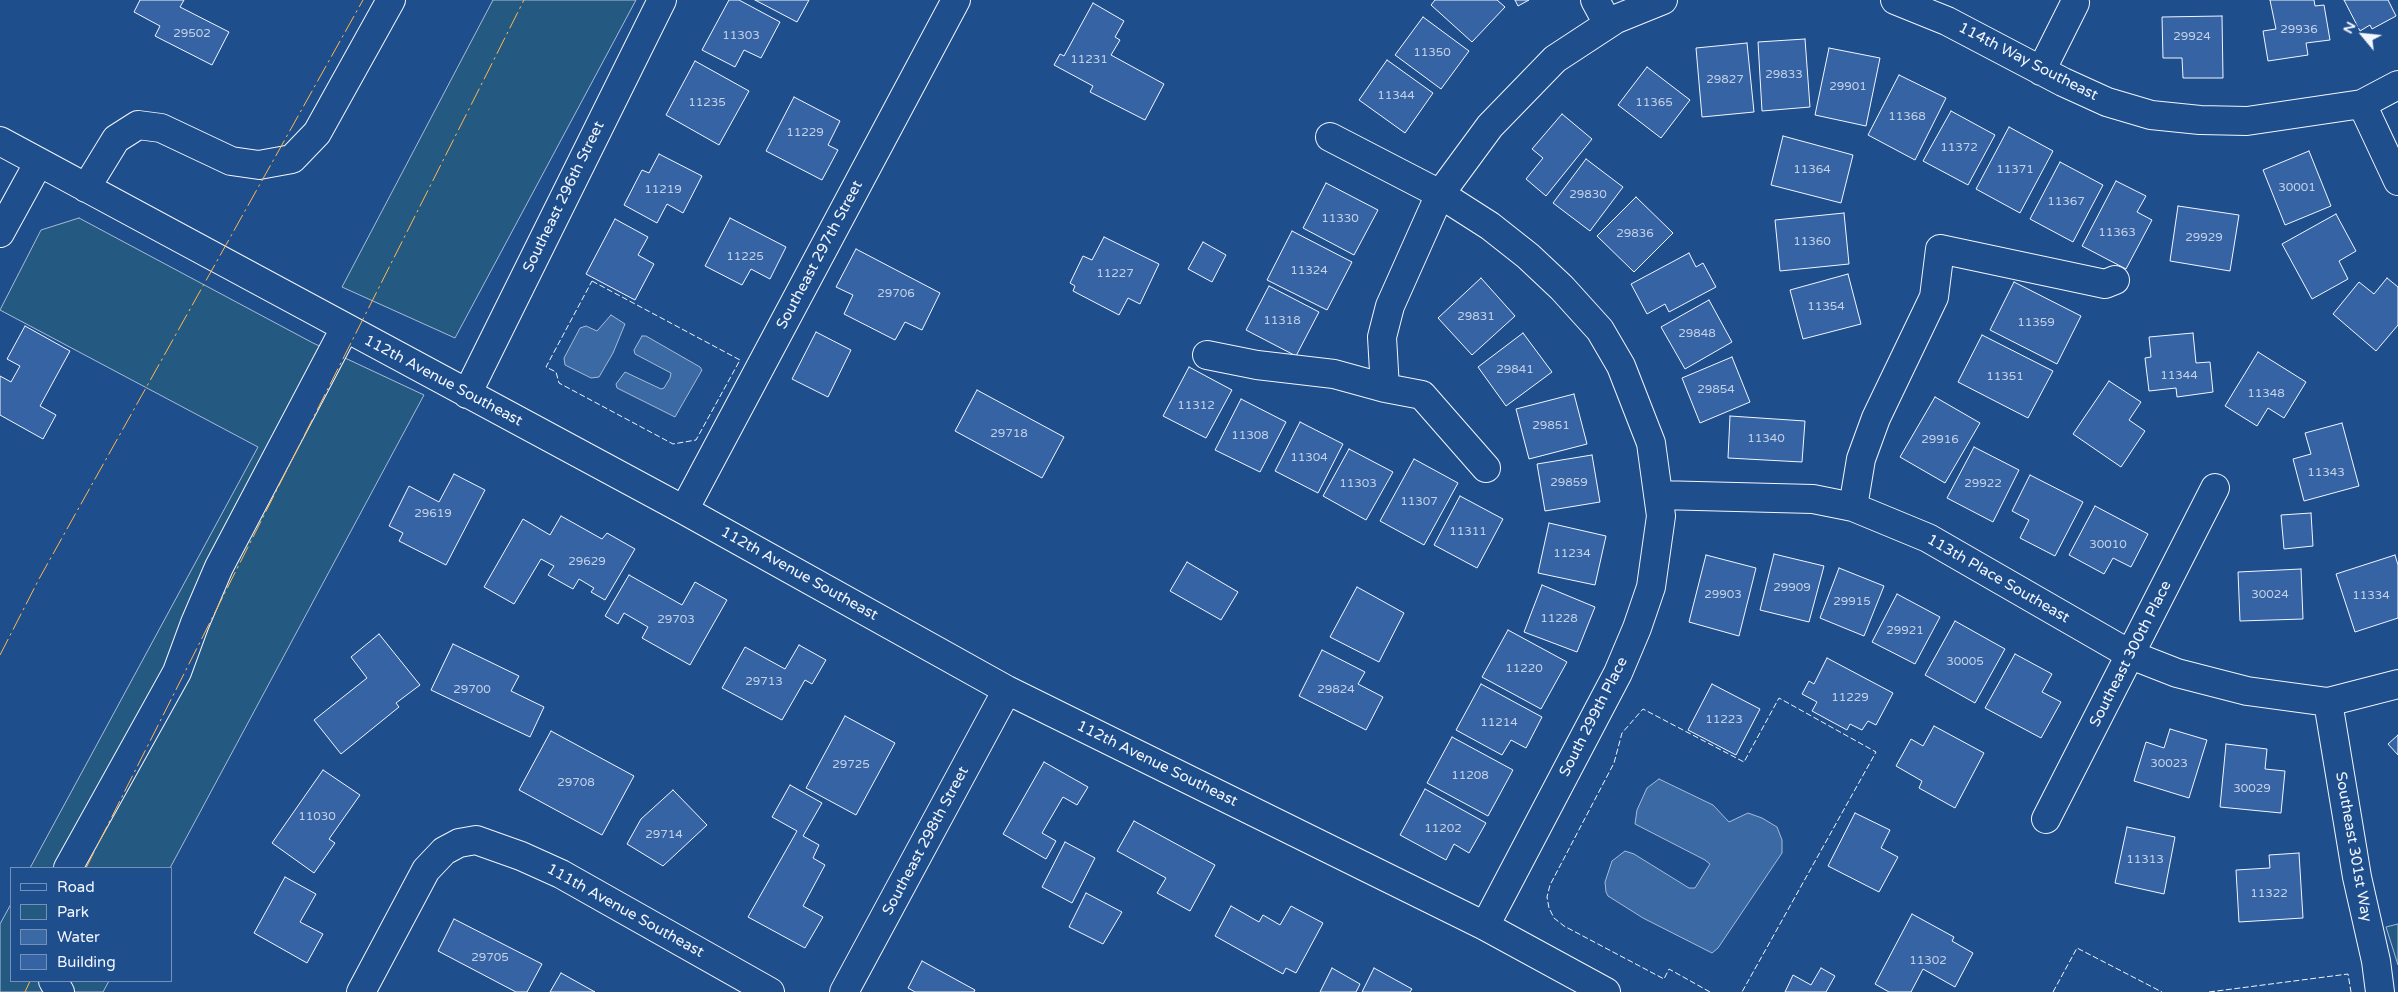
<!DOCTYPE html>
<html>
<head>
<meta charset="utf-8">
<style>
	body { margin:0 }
	#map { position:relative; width:2398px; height:992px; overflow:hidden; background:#1f4e8c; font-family:"Varela Round",sans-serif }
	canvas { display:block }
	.legend { position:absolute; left:10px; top:867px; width:162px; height:115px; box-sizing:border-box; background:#1f4e8c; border:1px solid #7391ba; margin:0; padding:6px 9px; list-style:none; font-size:15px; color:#f2f6ff }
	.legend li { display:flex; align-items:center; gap:10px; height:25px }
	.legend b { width:25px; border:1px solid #7391ba }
	.north { position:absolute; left:2338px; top:10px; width:50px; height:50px; -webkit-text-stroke:4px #1f4e8c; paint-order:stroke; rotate:298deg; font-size:14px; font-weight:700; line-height:20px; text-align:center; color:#f2f6ff }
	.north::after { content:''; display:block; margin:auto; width:18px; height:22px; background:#f2f6ff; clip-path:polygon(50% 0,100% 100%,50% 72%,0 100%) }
</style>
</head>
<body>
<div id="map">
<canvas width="2398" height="992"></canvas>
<ul class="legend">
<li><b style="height:6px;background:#1f4e8c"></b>Road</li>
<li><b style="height:14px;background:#245a82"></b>Park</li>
<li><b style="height:14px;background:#3b69a3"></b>Water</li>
<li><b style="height:14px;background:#3563a3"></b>Building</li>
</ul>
<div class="north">N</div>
</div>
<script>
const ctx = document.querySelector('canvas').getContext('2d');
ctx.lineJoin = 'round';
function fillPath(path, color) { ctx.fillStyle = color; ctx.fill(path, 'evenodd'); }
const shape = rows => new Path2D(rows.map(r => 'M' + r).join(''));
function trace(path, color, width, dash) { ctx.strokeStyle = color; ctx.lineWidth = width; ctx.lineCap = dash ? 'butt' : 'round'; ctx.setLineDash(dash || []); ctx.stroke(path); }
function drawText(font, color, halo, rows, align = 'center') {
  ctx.font = font + ' "Varela Round",sans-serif'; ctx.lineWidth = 4; ctx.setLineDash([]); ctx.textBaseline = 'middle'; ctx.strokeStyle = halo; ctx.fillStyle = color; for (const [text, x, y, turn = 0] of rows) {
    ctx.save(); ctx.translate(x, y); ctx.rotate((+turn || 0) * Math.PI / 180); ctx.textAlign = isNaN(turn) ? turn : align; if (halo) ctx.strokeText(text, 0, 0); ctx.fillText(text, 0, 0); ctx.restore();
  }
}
const green = shape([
	[493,0,636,0,455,338,342,287,493,0],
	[79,218,313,343,424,395,170,868,30,868,258,447,0,310,41,230,79,218],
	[11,904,11,981,109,981,103,992,0,992,0,924,11,904],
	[2398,924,2398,965,2386,927,2398,924]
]);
fillPath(green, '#245a82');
trace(green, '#a8bbd7', 1);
const water = shape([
	[611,315,625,324,613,353,599,377,591,378,565,365,564,358,580,328,586,326,597,331,611,315],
	[642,336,646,336,700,367,702,370,675,417,617,388,616,384,625,372,661,389,664,388,670,378,671,373,635,354,634,350,642,336],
	[1659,779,1713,805,1729,822,1748,813,1762,818,1777,827,1782,840,1782,853,1718,948,1712,953,1643,918,1608,896,1606,892,1605,882,1612,861,1625,851,1634,854,1689,888,1695,888,1710,864,1705,860,1635,824,1637,810,1647,788,1659,779]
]);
fillPath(water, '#3b69a3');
trace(water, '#a8bbd7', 1);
const building = shape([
	[140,0,184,0,180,7,229,32,212,65,155,36,160,26,134,12,140,0],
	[729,0,739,0,780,22,761,58,744,50,735,67,702,50,729,0],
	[755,0,809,0,797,22,755,0],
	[1435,0,1497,0,1505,7,1472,42,1431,5,1435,0],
	[1515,0,1529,0,1518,6,1515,0],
	[2270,0,2314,0,2315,6,2324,5,2330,40,2306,43,2308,55,2268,61,2263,31,2276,29,2270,0],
	[2344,0,2388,0,2396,16,2372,29,2370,25,2360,31,2344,0],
	[1093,3,1124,21,1115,37,1120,40,1111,55,1164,84,1145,120,1090,92,1093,86,1054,65,1060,54,1064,56,1093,3],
	[2222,16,2223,78,2183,78,2182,58,2163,58,2162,17,2222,16],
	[1423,17,1469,51,1441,89,1395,55,1423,17],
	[1805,39,1810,107,1762,111,1758,42,1805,39],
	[1747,43,1754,112,1702,117,1696,48,1747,43],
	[1829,48,1880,58,1866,126,1815,115,1829,48],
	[1387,60,1433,93,1405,133,1359,100,1387,60],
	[695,61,749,91,719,145,666,115,695,61],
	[1647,67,1690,100,1661,138,1618,105,1647,67],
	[1899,75,1946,98,1915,160,1868,135,1899,75],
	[794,97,840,121,828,145,838,150,822,180,766,151,794,97],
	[1951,111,1995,135,1968,185,1923,161,1951,111],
	[1562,114,1592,139,1546,196,1526,179,1543,158,1532,149,1562,114],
	[2009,127,2053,151,2020,213,1976,189,2009,127],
	[1783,136,1853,155,1841,203,1771,185,1783,136],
	[2309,151,2331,206,2285,225,2263,170,2309,151],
	[659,154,702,176,683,213,667,204,657,223,624,205,642,170,649,173,659,154],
	[1586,159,1623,187,1590,231,1553,203,1586,159],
	[2060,162,2103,185,2073,242,2030,219,2060,162],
	[2116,181,2146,196,2137,212,2152,220,2126,269,2082,246,2116,181],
	[1326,183,1378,210,1354,255,1303,228,1326,183],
	[1636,197,1673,233,1634,272,1597,236,1636,197],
	[2178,206,2239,215,2230,271,2170,261,2178,206],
	[1844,213,1849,264,1780,271,1775,220,1844,213],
	[2336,214,2356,251,2339,261,2348,279,2312,299,2282,244,2336,214],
	[730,218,786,247,770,279,751,269,742,285,705,266,730,218],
	[615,219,648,237,638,255,654,264,635,300,586,274,615,219],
	[1292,231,1352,262,1327,310,1267,280,1292,231],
	[1104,237,1159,264,1140,304,1128,298,1119,315,1073,291,1075,286,1070,283,1083,256,1092,260,1104,237],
	[1203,242,1226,255,1212,282,1188,269,1203,242],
	[856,249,940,293,922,330,905,322,895,340,844,314,853,295,836,287,856,249],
	[1689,253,1696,267,1703,263,1716,287,1669,312,1665,304,1647,314,1631,284,1689,253],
	[1848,274,1861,324,1803,339,1790,290,1848,274],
	[1481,278,1515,316,1472,355,1438,318,1481,278],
	[2387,278,2398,287,2398,325,2376,351,2333,314,2359,282,2374,294,2387,278],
	[2014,282,2081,316,2057,364,1990,330,2014,282],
	[1269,286,1319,312,1296,356,1246,330,1269,286],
	[1709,300,1732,342,1685,369,1661,327,1709,300],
	[25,326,70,351,40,406,56,415,43,439,0,415,0,376,11,382,20,366,7,359,25,326],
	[816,332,851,350,828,397,792,379,816,332],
	[1523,333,1552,372,1506,406,1478,367,1523,333],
	[2193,333,2196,363,2210,362,2213,392,2177,397,2176,388,2149,391,2145,358,2151,357,2149,337,2193,333],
	[1982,335,2053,371,2028,418,1958,382,1982,335],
	[2258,352,2306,382,2284,418,2268,408,2257,426,2225,406,2258,352],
	[1732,357,1750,402,1700,423,1682,378,1732,357],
	[1189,367,1232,390,1206,438,1163,416,1189,367],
	[2109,381,2141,402,2129,420,2145,431,2121,467,2073,434,2109,381],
	[977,390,1064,437,1042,478,955,431,977,390],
	[1574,394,1587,444,1529,459,1516,409,1574,394],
	[1935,397,1980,423,1945,483,1900,457,1935,397],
	[1241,399,1286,422,1260,472,1215,450,1241,399],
	[1730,416,1805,421,1802,462,1728,458,1730,416],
	[1300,422,1343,444,1318,493,1275,471,1300,422],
	[2342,423,2359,486,2304,501,2293,459,2311,454,2305,433,2342,423],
	[1974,447,2019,470,1993,522,1947,498,1974,447],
	[1349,449,1393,472,1366,520,1323,496,1349,449],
	[1592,455,1600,502,1545,511,1537,464,1592,455],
	[1414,459,1458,483,1424,545,1380,521,1414,459],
	[454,474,485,490,446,565,399,541,403,533,389,526,409,486,439,502,454,474],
	[2030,475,2083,502,2055,556,2020,538,2029,520,2012,511,2030,475],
	[1460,496,1503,519,1477,568,1434,545,1460,496],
	[2095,506,2148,534,2131,567,2113,558,2104,574,2069,555,2095,506],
	[2311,513,2313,546,2284,549,2281,515,2311,513],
	[561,516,602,539,607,533,635,549,605,600,591,592,594,588,579,579,573,589,548,575,554,566,541,559,514,604,484,587,523,519,550,535,561,516],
	[1549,523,1606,536,1595,585,1538,573,1549,523],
	[1774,554,1824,566,1809,622,1760,610,1774,554],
	[1706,555,1756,568,1739,636,1689,622,1706,555],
	[2395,555,2398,565,2398,618,2355,632,2336,574,2395,555],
	[1187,562,1238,592,1221,620,1170,591,1187,562],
	[1839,568,1884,586,1864,636,1820,618,1839,568],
	[2301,569,2303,619,2240,621,2238,572,2301,569],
	[629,575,682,605,695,582,727,600,690,665,642,638,648,627,624,613,618,624,605,616,629,575],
	[1542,585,1595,607,1577,652,1524,632,1542,585],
	[1357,587,1404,613,1379,662,1330,637,1357,587],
	[1897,594,1940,617,1915,664,1872,642,1897,594],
	[1955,621,2005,649,1975,703,1925,675,1955,621],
	[1508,630,1567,662,1541,709,1482,677,1508,630],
	[379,634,420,685,396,703,399,707,341,754,314,720,367,678,351,657,379,634],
	[453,644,519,676,511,691,544,707,530,737,431,690,453,644],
	[799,645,826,660,812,684,805,680,782,720,722,688,745,647,785,669,799,645],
	[1322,650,1365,672,1358,684,1383,697,1366,730,1299,696,1322,650],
	[2015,654,2052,674,2042,692,2061,702,2041,738,1985,708,2015,654],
	[1827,658,1893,693,1876,725,1868,721,1862,730,1850,724,1847,730,1812,711,1817,702,1802,694,1809,681,1814,684,1827,658],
	[1481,684,1542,717,1526,748,1511,740,1502,755,1456,730,1481,684],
	[1712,684,1760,709,1736,755,1688,730,1712,684],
	[845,716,895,743,856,815,806,788,845,716],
	[1934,726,1984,753,1955,808,1919,788,1922,781,1896,766,1911,739,1923,746,1934,726],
	[2170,729,2207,740,2189,798,2134,781,2146,742,2164,748,2170,729],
	[551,731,634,776,602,835,519,790,551,731],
	[2398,735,2398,755,2388,744,2398,735],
	[1452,737,1513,770,1488,816,1427,783,1452,737],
	[2226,744,2267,749,2265,769,2285,771,2281,813,2220,807,2226,744],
	[1044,762,1088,787,1077,805,1063,797,1042,833,1056,841,1046,859,1003,834,1044,762],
	[323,770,360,795,329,839,335,843,314,873,272,843,323,770],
	[790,785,822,803,803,836,819,845,813,858,825,865,803,906,823,917,805,948,748,917,797,831,772,817,790,785],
	[1425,789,1486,823,1469,853,1454,844,1446,860,1400,835,1425,789],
	[673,790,707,825,663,866,627,844,641,819,673,790],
	[1855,813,1890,830,1881,848,1898,857,1879,892,1828,866,1855,813],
	[1134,821,1215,865,1190,911,1157,893,1166,878,1117,851,1134,821],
	[2127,827,2175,837,2164,894,2115,883,2127,827],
	[1065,842,1095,858,1072,903,1042,887,1065,842],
	[2299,853,2303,918,2239,922,2236,870,2270,868,2269,855,2299,853],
	[285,877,316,894,300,922,323,934,307,963,254,933,285,877],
	[1086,893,1122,912,1103,944,1069,927,1086,893],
	[1231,906,1259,922,1263,915,1280,925,1291,906,1323,923,1296,973,1286,968,1283,974,1215,936,1231,906],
	[1912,914,1954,937,1952,941,1973,953,1955,987,1923,969,1911,992,1889,992,1875,984,1912,914],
	[454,919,542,964,527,992,516,992,438,951,454,919],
	[922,961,975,990,974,992,915,992,908,988,922,961],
	[1332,968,1360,984,1356,992,1320,992,1332,968],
	[1374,968,1412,989,1410,992,1362,992,1374,968],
	[1821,968,1835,976,1826,992,1785,992,1793,975,1811,985,1821,968],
	[561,973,595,992,550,992,561,973]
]);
fillPath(building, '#3563a3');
trace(building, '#f2f6ff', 1);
const minor = shape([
	[1595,0,1608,24],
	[1895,0,1947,21,2063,82,2107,102,2151,115,2200,120,2247,121,2362,104,2398,85],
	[2041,71,2075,3],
	[2362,104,2398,181],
	[1330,137,1440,194,1490,226,1528,256,1562,288,1600,330,1621,366,1651,443,1661,516,1651,587,1637,628,1618,673,1485,926],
	[0,141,684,510,1007,690,1485,926,1606,992],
	[86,188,116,139,138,125,161,128,231,161,259,165,292,159,317,133,391,0],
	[0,233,39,162],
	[1207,355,1257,365,1334,374,1385,388,1422,395,1486,468],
	[1385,388,1382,337,1390,306,1440,194,1490,126,1555,59,1616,19,1663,0],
	[467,394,662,0],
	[1659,495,1813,499,1853,507,1928,538,2131,655,2177,673,2247,691,2328,702,2398,684],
	[1853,507,1861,459,1876,418,1934,297,1940,249,2105,284,2115,280],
	[684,510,956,0],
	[2328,702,2357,877,2376,961,2380,992],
	[2046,819,2215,488],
	[68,868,177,672,195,623,219,567,345,328],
	[53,981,60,992],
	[361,992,426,870,444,851,459,843,476,840,521,856,561,874,770,992],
	[844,992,1007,690]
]);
trace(minor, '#f2f6ff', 30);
trace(minor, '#1f4e8c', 28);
trace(shape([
	[592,281,740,360,696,440,673,444,559,383,556,372,546,367,592,281],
	[1710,992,1669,969,1664,979,1564,926,1554,918,1549,908,1547,897,1550,885,1614,763,1622,733,1643,709,1744,762,1779,698,1876,752,1742,992],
	[2053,992,2077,948,2162,992],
	[2209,992,2348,974,2351,992]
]), '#f2f6ff', 1, [6, 2.5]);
trace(shape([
	[0,655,39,579,363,0],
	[86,868,524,0],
	[25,992,30,981]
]), '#ffb74d', 1, [18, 4, 2.5, 4]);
drawText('12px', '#c3d1e8', null, [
	["29936",2299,30],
	["29502",192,34],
	["11303",741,36],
	["29924",2192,37],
	["11350",1432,53],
	["11231",1089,60],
	["29833",1784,75],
	["29827",1725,80],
	["29901",1848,87],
	["11344",1396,96],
	["11235",707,103],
	["11365",1654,103],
	["11368",1907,117],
	["11229",805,133],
	["11372",1959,148],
	["11364",1812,170],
	["11371",2015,170],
	["30001",2297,188],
	["11219",663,190],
	["29830",1588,195],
	["11367",2066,202],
	["11330",1340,219],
	["11363",2117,233],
	["29836",1635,234],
	["29929",2204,238],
	["11360",1812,242],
	["11225",745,257],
	["11324",1309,271],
	["11227",1115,274],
	["29706",896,294],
	["11354",1826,307],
	["29831",1476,317],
	["11318",1282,321],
	["11359",2036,323],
	["29848",1697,334],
	["29841",1515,370],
	["11344",2179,376],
	["11351",2005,377],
	["29854",1716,390],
	["11348",2266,394],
	["11312",1196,406],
	["29851",1551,426],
	["29718",1009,434],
	["11308",1250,436],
	["11340",1766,439],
	["29916",1940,440],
	["11304",1309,458],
	["11343",2326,473],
	["29859",1569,483],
	["11303",1358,484],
	["29922",1983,484],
	["11307",1419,502],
	["29619",433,514],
	["11311",1468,532],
	["30010",2108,545],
	["11234",1572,554],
	["29629",587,562],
	["29909",1792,588],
	["29903",1723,595],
	["30024",2270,595],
	["11334",2371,596],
	["29915",1852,602],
	["11228",1559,619],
	["29703",676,620],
	["29921",1905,631],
	["30005",1965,662],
	["11220",1524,669],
	["29713",764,682],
	["29700",472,690],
	["29824",1336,690],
	["11229",1850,698],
	["11223",1724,720],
	["11214",1499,723],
	["30023",2169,764],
	["29725",851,765],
	["11208",1470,776],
	["29708",576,783],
	["30029",2252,789],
	["11030",317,817],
	["11202",1443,829],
	["29714",664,835],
	["11313",2145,860],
	["11322",2269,894],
	["29705",490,958],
	["11302",1928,961]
]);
drawText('15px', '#f2f6ff', '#1f4e8c', [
	["114th Way Southeast",2028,62,27],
	["Southeast 296th Street",564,197,-64],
	["Southeast 297th Street",820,255,-62],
	["112th Avenue Southeast",443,381,28],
	["112th Avenue Southeast",799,574,29],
	["113th Place Southeast",1998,579,30],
	["Southeast 300th Place",2131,654,-63],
	["South 299th Place",1594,717,-63],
	["112th Avenue Southeast",1157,764,26],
	["Southeast 298th Street",926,841,-62],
	["Southeast 301st Way",2353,847,80],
	["111th Avenue Southeast",625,911,29]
]);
</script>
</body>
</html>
